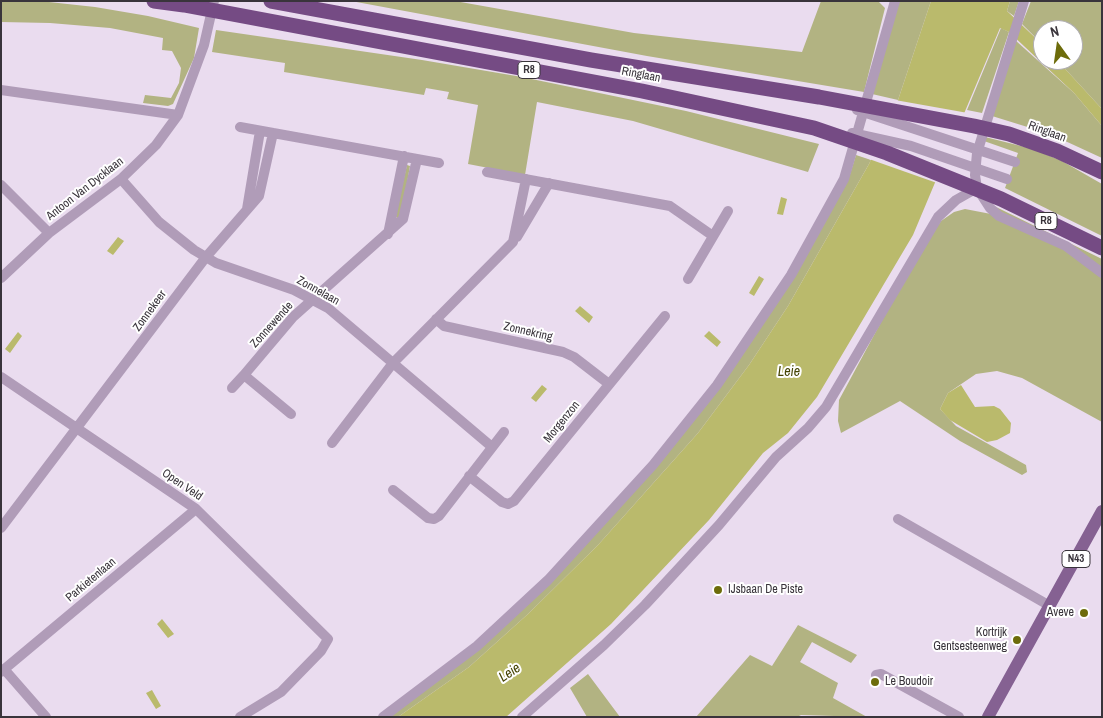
<!DOCTYPE html>
<html>
<head>
<meta charset="utf-8">
<style>
	body { margin:0 }
	#map { position:relative; width:1103px; height:718px; overflow:hidden; background:#eadcef; font-family:"Archivo Narrow",sans-serif }
	canvas { display:block }
	.frame { position:absolute; inset:0; border:2px solid #39343b; pointer-events:none }
	.north { position:absolute; left:1033px; top:20px; width:50px; height:50px; box-sizing:border-box; background:#fff; border:1px solid #b0aeb1; border-radius:50%; rotate:346deg; font-size:14px; font-weight:700; line-height:20px; text-align:center; color:#39343b }
	.north::after { content:''; display:block; margin:auto; width:18px; height:22px; background:#6d6c0b; clip-path:polygon(50% 0,100% 100%,50% 72%,0 100%) }
</style>
</head>
<body>
<div id="map">
<canvas width="1103" height="718"></canvas>
<div class="frame"></div>
<div class="north">N</div>
</div>
<script>
const ctx = document.querySelector('canvas').getContext('2d');
ctx.lineJoin = 'round';
function fillPath(path, color) { ctx.fillStyle = color; ctx.fill(path, 'evenodd'); }
const shape = rows => new Path2D(rows.map(r => 'M' + r).join(''));
function trace(path, color, width, dash) { ctx.strokeStyle = color; ctx.lineWidth = width; ctx.lineCap = dash ? 'butt' : 'round'; ctx.setLineDash(dash || []); ctx.stroke(path); }
function drawText(font, color, halo, rows, align = 'center') {
  ctx.font = font + ' "Archivo Narrow",sans-serif'; ctx.lineWidth = 4; ctx.setLineDash([]); ctx.textBaseline = 'middle'; ctx.strokeStyle = halo; ctx.fillStyle = color; for (const [text, x, y, turn = 0] of rows) {
    ctx.save(); ctx.translate(x, y); ctx.rotate((+turn || 0) * Math.PI / 180); ctx.textAlign = isNaN(turn) ? turn : align; if (halo) ctx.strokeText(text, 0, 0); ctx.fillText(text, 0, 0); ctx.restore();
  }
}
fillPath(shape([
	[351,1,455,1,634,33,802,52,821,1,878,1,885,8,864,92,647,56],
	[898,1,931,1,898,100,872,94],
	[1010,1,1019,1,1014,16,1007,11],
	[1031,1,1102,1,1102,109,1057,60,1073,60,1073,30,1043,30,1043,45,1022,24],
	[1,2,49,2,95,7,148,16,199,28,194,58,173,104,168,106,143,103,145,95,171,98,179,83,181,68,172,51,162,50,163,38,110,28,50,23,1,22],
	[1001,28,1009,32,982,113,967,110],
	[216,30,422,60,522,77,686,111,819,144,808,172,633,121,537,102,525,175,468,164,478,105,447,99,449,92,426,88,424,95,284,72,285,63,212,52],
	[1015,40,1074,93,1102,126,1102,158,1050,134,992,116],
	[985,137,1033,149,1062,161,1102,184,1102,236,1005,188,1018,153,984,141],
	[856,155,871,160,869,164,788,306,749,365,698,433,598,545,528,614,469,667,398,717,387,717,506,624,713,396,850,174],
	[407,165,410,166,401,217,397,218,395,216],
	[992,205,1102,259,1102,270,1004,215],
	[965,209,991,214,1071,252,1102,277,1102,422,1022,378,997,371,976,374,948,393,940,409,956,426,1026,465,1027,472,1022,475,960,441,900,401,841,433,838,421,839,400,915,259,941,221,954,212],
	[798,625,857,655,851,663,812,642,800,662,838,683,833,698,867,717,801,715,797,717,696,717,750,655,772,666],
	[588,674,620,717,587,717,570,688]
]), '#b2b382');
fillPath(shape([
	[931,1,1010,1,1007,11,1043,45,1043,60,1057,60,1102,109,1102,126,1074,93,1009,32,1000,28,913,235,817,397,788,433,763,453,709,520,611,624,506,717,398,717,469,667,528,614,598,545,698,433,749,365,788,306,869,164,898,100],
	[781,197,787,199,783,215,777,214],
	[118,237,124,241,113,255,107,251],
	[759,276,764,279,754,296,749,293],
	[580,306,593,317,589,323,575,311],
	[709,331,721,342,717,347,704,336],
	[18,332,22,336,10,353,5,349],
	[542,385,547,389,536,402,531,398],
	[961,385,975,407,994,406,1000,409,1011,423,1010,433,997,440,987,442,950,420,940,409,948,393],
	[162,619,174,634,168,638,157,624],
	[152,690,161,706,156,709,146,693]
]), '#baba6c');
fillPath(shape([
	[895,100,968,113,937,183,869,159]
]), '#eadcef');
trace(shape([
	[1024,1,977,153,975,175,977,188,990,208,999,216,1066,246,1102,273],
	[1,90,178,115],
	[857,110,1015,162],
	[240,127,439,163],
	[852,133,911,146,1007,179],
	[487,172,670,206,713,236],
	[121,179,159,222,194,250,216,263,294,290,328,308,492,447],
	[1,185,49,233],
	[247,209,260,131],
	[388,234,404,156],
	[517,237,549,183],
	[1,278,49,233,121,179,156,145,178,115,204,45,214,1],
	[688,279,728,211],
	[436,319,444,326,563,352,574,357,609,384],
	[1,377,196,509,328,639,321,651,281,692,240,717],
	[232,388,244,375],
	[291,414,244,375,293,317,403,219,417,159],
	[332,443,393,363,513,242,526,179],
	[469,476,502,502,508,504,514,501,665,316],
	[393,490,428,518,434,519,439,516,504,432],
	[898,519,1050,606],
	[1,528,206,257,259,196,273,133],
	[4,669,46,717],
	[1,672,196,509],
	[876,675,881,674,959,717],
	[383,717,477,646,548,580,653,465,717,385,791,275,844,179,895,1],
	[522,717,604,645,645,605,719,525,776,457,808,428,826,407,938,217,956,200,977,188]
]), '#b09cb8', 10);
trace(shape([
	[988,717,1102,511]
]), '#856192', 12);
trace(shape([
	[154,1,184,5,642,91,814,128,887,153,1001,199,1102,248],
	[271,1,591,60,819,97,974,126,1009,134,1057,151,1102,172]
]), '#754b84', 15);
for (const [x, y, r, color] of [
	[718,590,5,"#6d6c0b"],
	[1084,613,5,"#6d6c0b"],
	[1017,640,5,"#6d6c0b"],
	[875,682,5,"#6d6c0b"]
]) { const dot = new Path2D(); dot.arc(x, y, r, 0, 2 * Math.PI); ctx.fillStyle = color; ctx.fill(dot); trace(dot, '#fff', 2); }
for (const [x, y, w] of [
	[529,70,22],
	[1046,221,22],
	[1076,559,28]
]) { const box = new Path2D(); box.roundRect(x - w / 2, y - 8.5, w, 17, 4); ctx.fillStyle = '#fff'; ctx.fill(box); trace(box, '#39343b', 1); }
drawText('bold 11px', '#39343b', null, [
	["R8",529,70],
	["R8",1046,221],
	["N43",1076,559]
]);
drawText('12px', '#39343b', '#fff', [
	["Ringlaan",641,75,11],
	["Ringlaan",1047,132,20],
	["Antoon Van Dycklaan",85,189,-38],
	["Zonnelaan",318,291,29],
	["Zonnekeer",150,311,-54],
	["Zonnewende",272,325,-48],
	["Zonnekring",528,332,13],
	["Morgenzon",562,422,-51],
	["Open Veld",182,485,34],
	["Parkietenlaan",91,580,-40]
]);
drawText('12px', '#39343b', '#fff', [
	["IJsbaan De Piste",728,590],
	["Aveve",1074,613,"right"],
	["Kortrijk",1007,633,"right"],
	["Gentsesteenweg",1007,647,"right"],
	["Le Boudoir",885,682]
], 'left');
drawText('italic 14px', '#454404', '#fff', [
	["Leie",789,372],
	["Leie",510,673,-34]
]);
</script>
</body>
</html>
